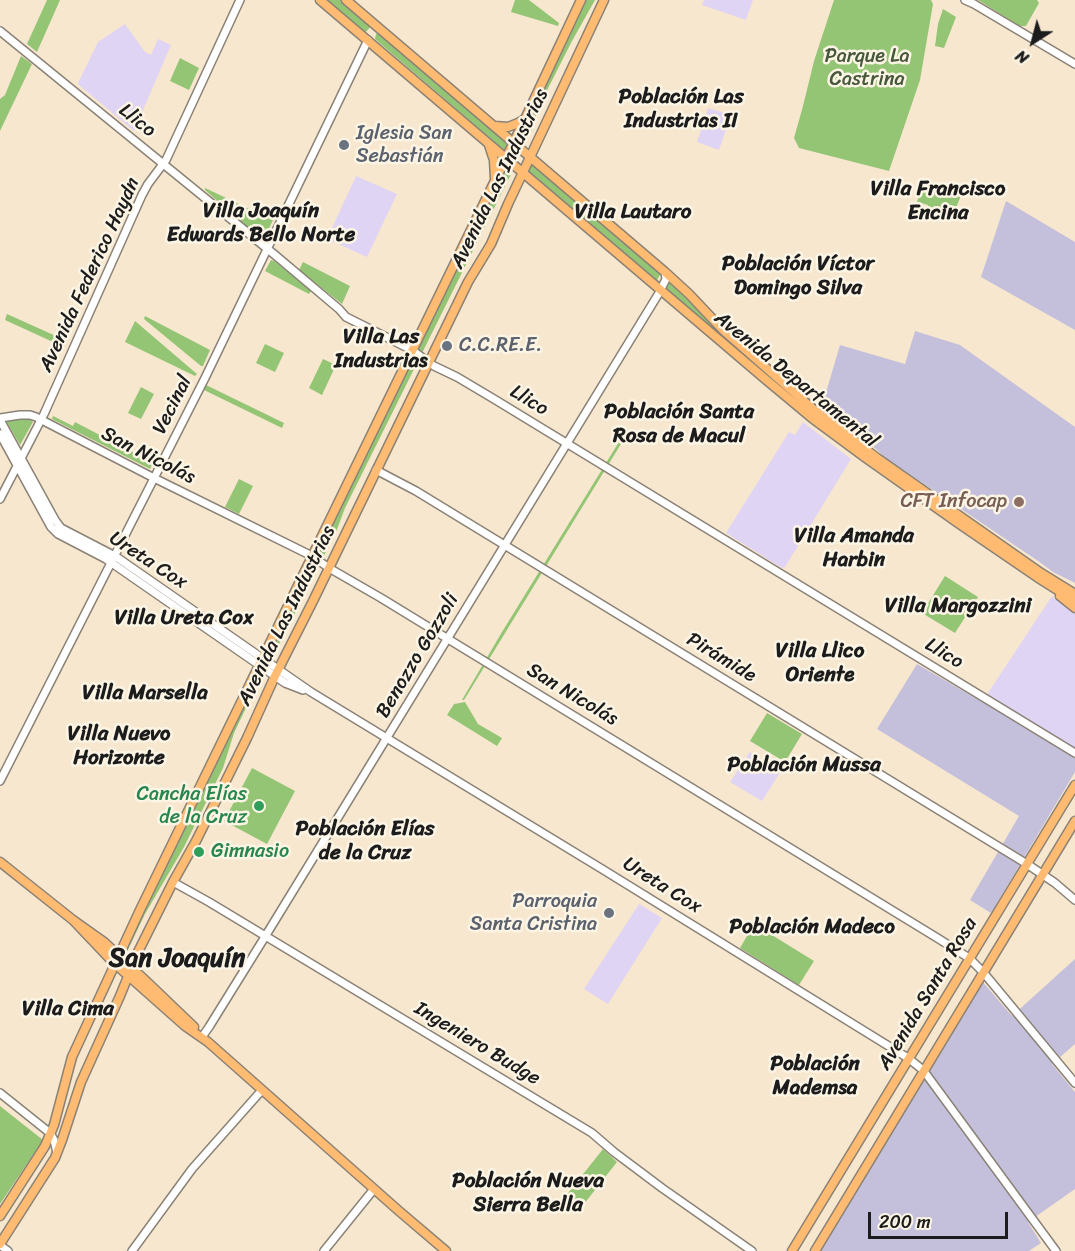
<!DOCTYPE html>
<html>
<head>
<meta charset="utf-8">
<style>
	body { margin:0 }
	#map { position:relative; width:1075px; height:1251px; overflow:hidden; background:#f7e7cf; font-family:Sriracha,sans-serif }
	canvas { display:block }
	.north { position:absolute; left:1003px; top:12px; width:60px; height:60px; -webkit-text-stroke:4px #fcf5e5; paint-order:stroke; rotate:216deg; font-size:16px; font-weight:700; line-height:24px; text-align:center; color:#1c1c1c }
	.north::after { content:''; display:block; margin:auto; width:21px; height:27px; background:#1c1c1c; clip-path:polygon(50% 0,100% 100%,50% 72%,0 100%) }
	.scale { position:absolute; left:868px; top:1212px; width:140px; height:27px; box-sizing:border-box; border:3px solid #1c1c1c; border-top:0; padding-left:8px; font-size:18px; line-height:21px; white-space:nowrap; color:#1c1c1c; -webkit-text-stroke:4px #fcf5e5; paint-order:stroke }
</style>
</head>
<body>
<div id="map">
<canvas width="1075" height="1251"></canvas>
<div class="north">N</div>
<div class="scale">200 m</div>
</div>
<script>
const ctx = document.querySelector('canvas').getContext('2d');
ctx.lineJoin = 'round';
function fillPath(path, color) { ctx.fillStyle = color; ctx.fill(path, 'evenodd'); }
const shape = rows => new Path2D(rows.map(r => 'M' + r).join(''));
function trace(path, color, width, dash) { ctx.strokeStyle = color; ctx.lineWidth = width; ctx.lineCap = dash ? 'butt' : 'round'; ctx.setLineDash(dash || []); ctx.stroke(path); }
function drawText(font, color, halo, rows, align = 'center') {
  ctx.font = font + ' Sriracha,sans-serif'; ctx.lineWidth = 5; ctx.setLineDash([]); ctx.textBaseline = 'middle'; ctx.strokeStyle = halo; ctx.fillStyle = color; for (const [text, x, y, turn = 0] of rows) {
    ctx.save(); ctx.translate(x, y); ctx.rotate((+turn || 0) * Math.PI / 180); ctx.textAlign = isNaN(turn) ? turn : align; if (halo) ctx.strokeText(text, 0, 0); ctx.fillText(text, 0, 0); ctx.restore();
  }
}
fillPath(shape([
	[704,0,753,0,746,20,702,5],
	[125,24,145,52,151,55,158,39,171,45,134,131,79,85,78,83,98,42],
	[708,108,731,115,719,150,697,142],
	[356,176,397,194,367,257,327,239],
	[803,422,851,459,785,567,782,568,726,533,789,432,795,435],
	[1052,596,1075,614,1075,756,982,702],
	[750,752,781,771,762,801,730,782],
	[639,904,662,918,608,1004,584,989]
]), '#e0d4f4');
fillPath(shape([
	[1006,201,1075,242,1075,330,981,277],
	[915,331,960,345,1075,427,1075,583,1053,572,1041,563,887,459,867,441,866,437,869,433,857,425,852,429,822,406,840,345,905,364],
	[917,664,1075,756,1075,772,991,913,970,900,1019,816,877,729],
	[1075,959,1075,1044,1052,1064,1075,1092,1075,1189,1028,1222,1041,1243,1029,1251,818,1251,982,981,1012,1016]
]), '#c4c0db');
fillPath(shape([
	[47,0,60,0,37,52,27,44],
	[326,0,343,0,372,25,365,33],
	[515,0,529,0,559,23,558,26,511,12],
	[583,0,595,0,572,41,538,108,532,130,524,145,517,139],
	[834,0,931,0,933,4,920,80,889,171,799,148,794,138,803,106,814,61],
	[978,0,1037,0,1039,3,1026,26,1020,26],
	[943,9,956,17,944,48,935,46,938,24],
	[381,32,509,141,504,150,375,39,376,34],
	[21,56,32,64,0,131,0,99,5,95],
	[180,58,199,68,189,90,170,81],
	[531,162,661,272,657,281,527,170],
	[504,166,512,172,345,508,336,532,271,660,257,685,234,733,223,768,184,847,145,914,79,1052,65,1084,82,1040],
	[924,181,935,184,932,197,937,183,962,193,952,218,927,209,928,205,917,202],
	[205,188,273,220,263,241,205,190],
	[271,260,274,261,311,291,309,294,265,271],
	[303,262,350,286,342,304,299,270],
	[667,280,708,320,867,454,738,354,663,289],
	[7,314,67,341,64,347,5,320],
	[145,316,210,350,203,366,201,366,144,319],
	[135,321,197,374,195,376,125,342],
	[265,344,284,353,275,372,256,363],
	[323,359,336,365,322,395,309,388],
	[206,385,284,423,282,428,204,390],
	[141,387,154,394,141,419,128,413],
	[53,416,73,426,75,422,153,463,150,469,52,419],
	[22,418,29,419,33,422,20,445,6,421],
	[622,437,624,439,464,700,462,700,502,632],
	[239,479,253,486,239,514,225,507],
	[945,576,978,597,955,633,922,613],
	[465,702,478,724,502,738,497,746,447,715,454,704],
	[767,713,802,734,785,762,750,741],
	[252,768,295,791,267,844,224,821],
	[754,924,814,961,799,985,740,948],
	[0,1106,43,1140,0,1204],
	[603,1149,617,1162,580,1209,565,1197]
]), '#94c575');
const minor = shape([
	[965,0,974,4,1075,64],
	[0,31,275,255,339,309,346,317,412,350,434,366,457,377,494,399,1075,753],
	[0,418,20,415,30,415,36,417,154,478,312,556,329,568,381,598,939,939,969,958,983,972,1075,1083],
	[0,420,55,520,61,528,115,556,311,692,602,869,908,1058,923,1070,929,1078,1056,1251],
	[0,434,51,527,58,534,106,559,259,665,285,683,303,690],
	[376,470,416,491,1027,864,1055,883,1075,900],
	[0,499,44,414,142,195,148,184,166,160,240,0],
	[0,781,205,378,368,40],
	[173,882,209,902,592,1133,614,1152,662,1188,752,1251],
	[202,1037,209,1027,263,940,659,293,666,279,665,272],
	[0,1093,50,1133,54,1140,57,1153],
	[0,1245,8,1251],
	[132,1251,192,1169,262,1090],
	[324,1251,374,1189]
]);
const major = shape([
	[320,0,764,378,812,418,866,458,958,523,1037,577,1075,601],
	[346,0,665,272,689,294,723,330,813,409,877,458,1041,573,1075,594],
	[495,126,508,127,518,123,525,119],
	[489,145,494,160,495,179],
	[1060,596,1075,608],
	[0,862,73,920,104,942,146,981,194,1027],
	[73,920,110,959,123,971,185,1026,208,1042,399,1211,446,1251],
	[0,1216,45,1146,54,1125,72,1057,140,910,525,119,581,0],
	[0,1244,55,1158,62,1140,81,1082,120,996,138,952,173,882,196,841,247,738,275,676,313,601,468,282,491,244,508,204,604,0],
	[792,1251,1075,785],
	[815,1251,1075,821]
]);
trace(minor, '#8a8276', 10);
trace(major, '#8a8276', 11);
trace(minor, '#fff', 7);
trace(major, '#ffbb71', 8);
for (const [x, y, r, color] of [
	[344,145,6,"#6b7280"],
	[447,346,6,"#6b7280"],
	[1019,502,6,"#8d6e63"],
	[259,806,6,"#2e9e5b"],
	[199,852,6,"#2e9e5b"],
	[609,913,6,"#6b7280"]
]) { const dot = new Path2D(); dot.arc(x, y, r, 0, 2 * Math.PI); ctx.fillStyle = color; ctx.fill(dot); trace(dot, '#fcf5e5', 2); }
drawText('20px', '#46573b', '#fcf5e5', [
	["Parque La",867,57],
	["Castrina",867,80]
]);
drawText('20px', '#1c1c1c', '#fcf5e5', [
	["Llico",137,121,39],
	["Avenida Las Industrias",500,179,-64],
	["Avenida Federico Haydn",90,275,-65],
	["Avenida Departamental",796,380,39],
	["Llico",529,401,31],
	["Vecinal",173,405,-63],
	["San Nicolás",148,456,27],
	["Ureta Cox",148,561,33],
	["Avenida Las Industrias",287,616,-64],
	["Llico",944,654,31],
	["Benozzo Gozzoli",418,656,-59],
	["Pirámide",721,658,31],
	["San Nicolás",572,695,31],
	["Ureta Cox",662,886,32],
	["Avenida Santa Rosa",928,994,-59],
	["Ingeniero Budge",477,1044,31]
]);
drawText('20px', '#5b616d', '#fcf5e5', [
	["Iglesia San",356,134],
	["Sebastián",356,157],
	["C.C.RE.E.",459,346],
	["Parroquia",597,902,"right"],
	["Santa Cristina",597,925,"right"]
], 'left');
drawText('20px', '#785e54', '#fcf5e5', [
	["CFT Infocap",1007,502]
], 'right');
drawText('20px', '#27864d', '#fcf5e5', [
	["Cancha Elías",247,795],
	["de la Cruz",247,818],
	["Gimnasio",211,852,"left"]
], 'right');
drawText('bold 21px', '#1c1c1c', '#fcf5e5', [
	["Población Las",681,98],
	["Industrias II",681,122],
	["Villa Francisco",938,190],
	["Encina",938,214],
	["Villa Joaquín",261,212],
	["Edwards Bello Norte",261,236],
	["Villa Lautaro",633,213],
	["Población Víctor",798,265],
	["Domingo Silva",798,289],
	["Villa Las",381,338],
	["Industrias",381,362],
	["Población Santa",679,413],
	["Rosa de Macul",679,437],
	["Villa Amanda",854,537],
	["Harbin",854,561],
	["Villa Margozzini",958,607],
	["Villa Ureta Cox",184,619],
	["Villa Llico",820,652],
	["Oriente",820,676],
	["Villa Marsella",145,694],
	["Villa Nuevo",119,735],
	["Horizonte",119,759],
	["Población Mussa",804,766],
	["Población Elías",365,830],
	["de la Cruz",365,854],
	["Población Madeco",812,928],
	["Villa Cima",68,1010],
	["Población",815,1065],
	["Mademsa",815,1089],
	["Población Nueva",528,1182],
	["Sierra Bella",528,1206]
]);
drawText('bold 26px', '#1c1c1c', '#fcf5e5', [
	["San Joaquín",177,959]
]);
</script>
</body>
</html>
